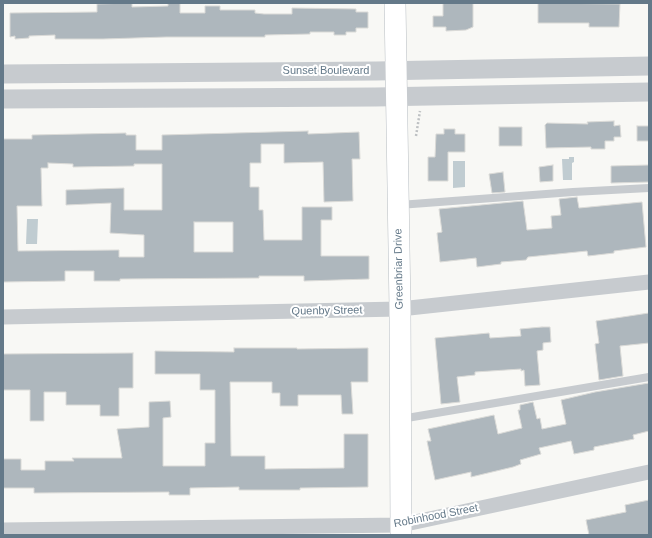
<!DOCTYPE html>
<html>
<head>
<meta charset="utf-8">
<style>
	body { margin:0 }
	#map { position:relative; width:652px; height:538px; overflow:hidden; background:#f8f8f5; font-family:Helvetica,sans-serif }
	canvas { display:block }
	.frame { position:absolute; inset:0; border:4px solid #647989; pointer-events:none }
</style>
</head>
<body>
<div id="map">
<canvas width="652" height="538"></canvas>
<div class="frame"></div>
</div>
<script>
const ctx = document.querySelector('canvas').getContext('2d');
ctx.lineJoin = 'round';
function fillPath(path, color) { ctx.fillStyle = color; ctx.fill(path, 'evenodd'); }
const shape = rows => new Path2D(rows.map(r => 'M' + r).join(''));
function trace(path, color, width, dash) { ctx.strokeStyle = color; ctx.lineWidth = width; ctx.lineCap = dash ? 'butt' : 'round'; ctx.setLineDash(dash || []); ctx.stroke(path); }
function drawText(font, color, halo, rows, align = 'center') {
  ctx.font = font + ' Helvetica,sans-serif'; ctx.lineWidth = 4; ctx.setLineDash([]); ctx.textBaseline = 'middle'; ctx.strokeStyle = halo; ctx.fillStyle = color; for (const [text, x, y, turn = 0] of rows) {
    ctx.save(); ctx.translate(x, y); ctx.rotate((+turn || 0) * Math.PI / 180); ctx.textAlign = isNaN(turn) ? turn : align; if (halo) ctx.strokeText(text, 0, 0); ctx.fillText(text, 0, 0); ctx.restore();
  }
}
fillPath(shape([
	[569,157,574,157,574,162,572,163,572,180,563,180,562,159,569,159],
	[453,161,465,161,465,187,453,188],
	[27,219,38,219,37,244,26,244]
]), '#c0ccd1');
const building = shape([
	[132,3,132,7,168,6,168,3,180,3,180,13,205,13,205,6,220,6,220,10,255,10,255,13,264,14,292,14,292,8,356,9,356,12,368,12,368,28,356,28,356,32,346,32,346,35,334,35,334,32,310,32,310,34,265,35,265,37,166,37,103,39,55,39,55,35,29,36,29,38,15,39,15,36,10,37,10,13,97,12,97,4,132,3],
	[443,3,473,3,473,27,466,30,446,31,446,27,433,27,433,16,443,16,443,3],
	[538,3,620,4,619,27,589,27,589,23,538,23,538,3],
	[614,121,614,126,620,125,621,137,614,137,614,141,605,141,605,149,591,149,591,147,546,148,545,125,547,123,588,124,587,122,614,121],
	[637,126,649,126,649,141,637,141,637,126],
	[499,127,522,127,522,146,499,146,499,127],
	[444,129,455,129,455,134,465,134,465,152,448,152,448,181,428,181,428,157,435,157,436,134,444,134,444,129],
	[308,131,308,134,359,132,360,159,352,159,353,201,324,202,323,162,284,163,284,144,261,144,261,163,250,163,250,187,259,187,259,210,263,210,264,240,302,240,302,207,332,207,332,220,321,220,321,256,369,256,369,279,304,281,304,276,259,276,259,278,120,279,120,281,94,281,94,271,65,271,65,281,3,282,3,139,32,139,32,135,126,133,126,135,136,135,136,150,162,150,162,135,308,131],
	[48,163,73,164,73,167,134,166,134,164,162,164,162,210,124,210,124,188,66,190,66,205,111,203,110,233,144,235,144,257,119,257,119,250,18,251,17,206,42,206,41,168,48,168,48,163],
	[194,222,233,222,233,252,194,252,194,222],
	[553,165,553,181,540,182,539,167,553,165],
	[649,165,649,182,611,183,611,166,649,165],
	[503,172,505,192,492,193,489,174,503,172],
	[577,197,579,208,642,202,646,247,614,251,614,253,588,256,587,251,528,257,526,260,501,262,501,264,477,267,476,258,440,262,437,233,442,232,439,209,523,201,527,230,552,228,551,216,561,215,559,199,577,197],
	[649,313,649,343,620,346,623,376,599,380,595,344,599,343,596,321,649,313],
	[542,327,550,327,551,342,543,343,543,350,537,351,540,385,525,386,524,370,521,371,521,369,475,372,475,375,457,377,460,402,441,404,435,338,489,333,490,338,521,336,520,329,542,327],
	[234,348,297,348,297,349,368,348,368,382,351,382,353,414,342,414,341,395,298,395,298,406,280,406,280,393,272,393,272,382,230,382,231,456,265,456,265,469,344,468,344,434,368,434,368,487,300,488,300,490,239,490,239,487,190,488,190,495,169,495,169,492,34,493,34,488,3,488,3,459,21,459,21,470,45,470,45,461,74,461,72,458,122,458,117,429,149,427,149,402,170,401,171,417,163,418,163,466,205,466,205,443,215,443,215,390,200,390,200,374,155,374,155,351,234,352,234,348],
	[133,353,133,388,119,388,119,416,100,416,100,405,66,405,66,392,44,392,44,421,30,421,30,390,3,390,3,354,133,353],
	[649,383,649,431,633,435,634,439,594,447,594,450,574,454,571,441,539,448,541,454,520,460,521,464,513,467,471,477,471,472,435,480,427,441,431,441,428,429,494,415,498,434,522,428,518,410,520,410,520,405,533,402,537,419,540,418,542,429,566,424,561,400,595,392,649,383],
	[649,500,649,535,589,535,586,520,626,512,625,505,649,500]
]);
fillPath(building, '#aeb7bd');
trace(building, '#dadad7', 1);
const secondary = shape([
	[395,3,400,309,401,535]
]);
trace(secondary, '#b7bdc2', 22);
trace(shape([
	[416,136,420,111]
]), '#bec1c3', 2.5, [2, 2]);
trace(shape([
	[399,205,573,192,649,188],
	[401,419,649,377]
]), '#c7cbcf', 8);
trace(shape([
	[3,317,400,309,649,282],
	[3,530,401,525,649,472]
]), '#c7cbcf', 15);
trace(shape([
	[3,74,376,71,649,66],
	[3,99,375,97,649,92]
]), '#c7cbcf', 19);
trace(secondary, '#fff', 21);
drawText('11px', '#647989', '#fff', [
	["Sunset Boulevard",326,71],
	["Greenbriar Drive",399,269,-91],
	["Quenby Street",327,311,-1],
	["Robinhood Street",436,516,-11]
]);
</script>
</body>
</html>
